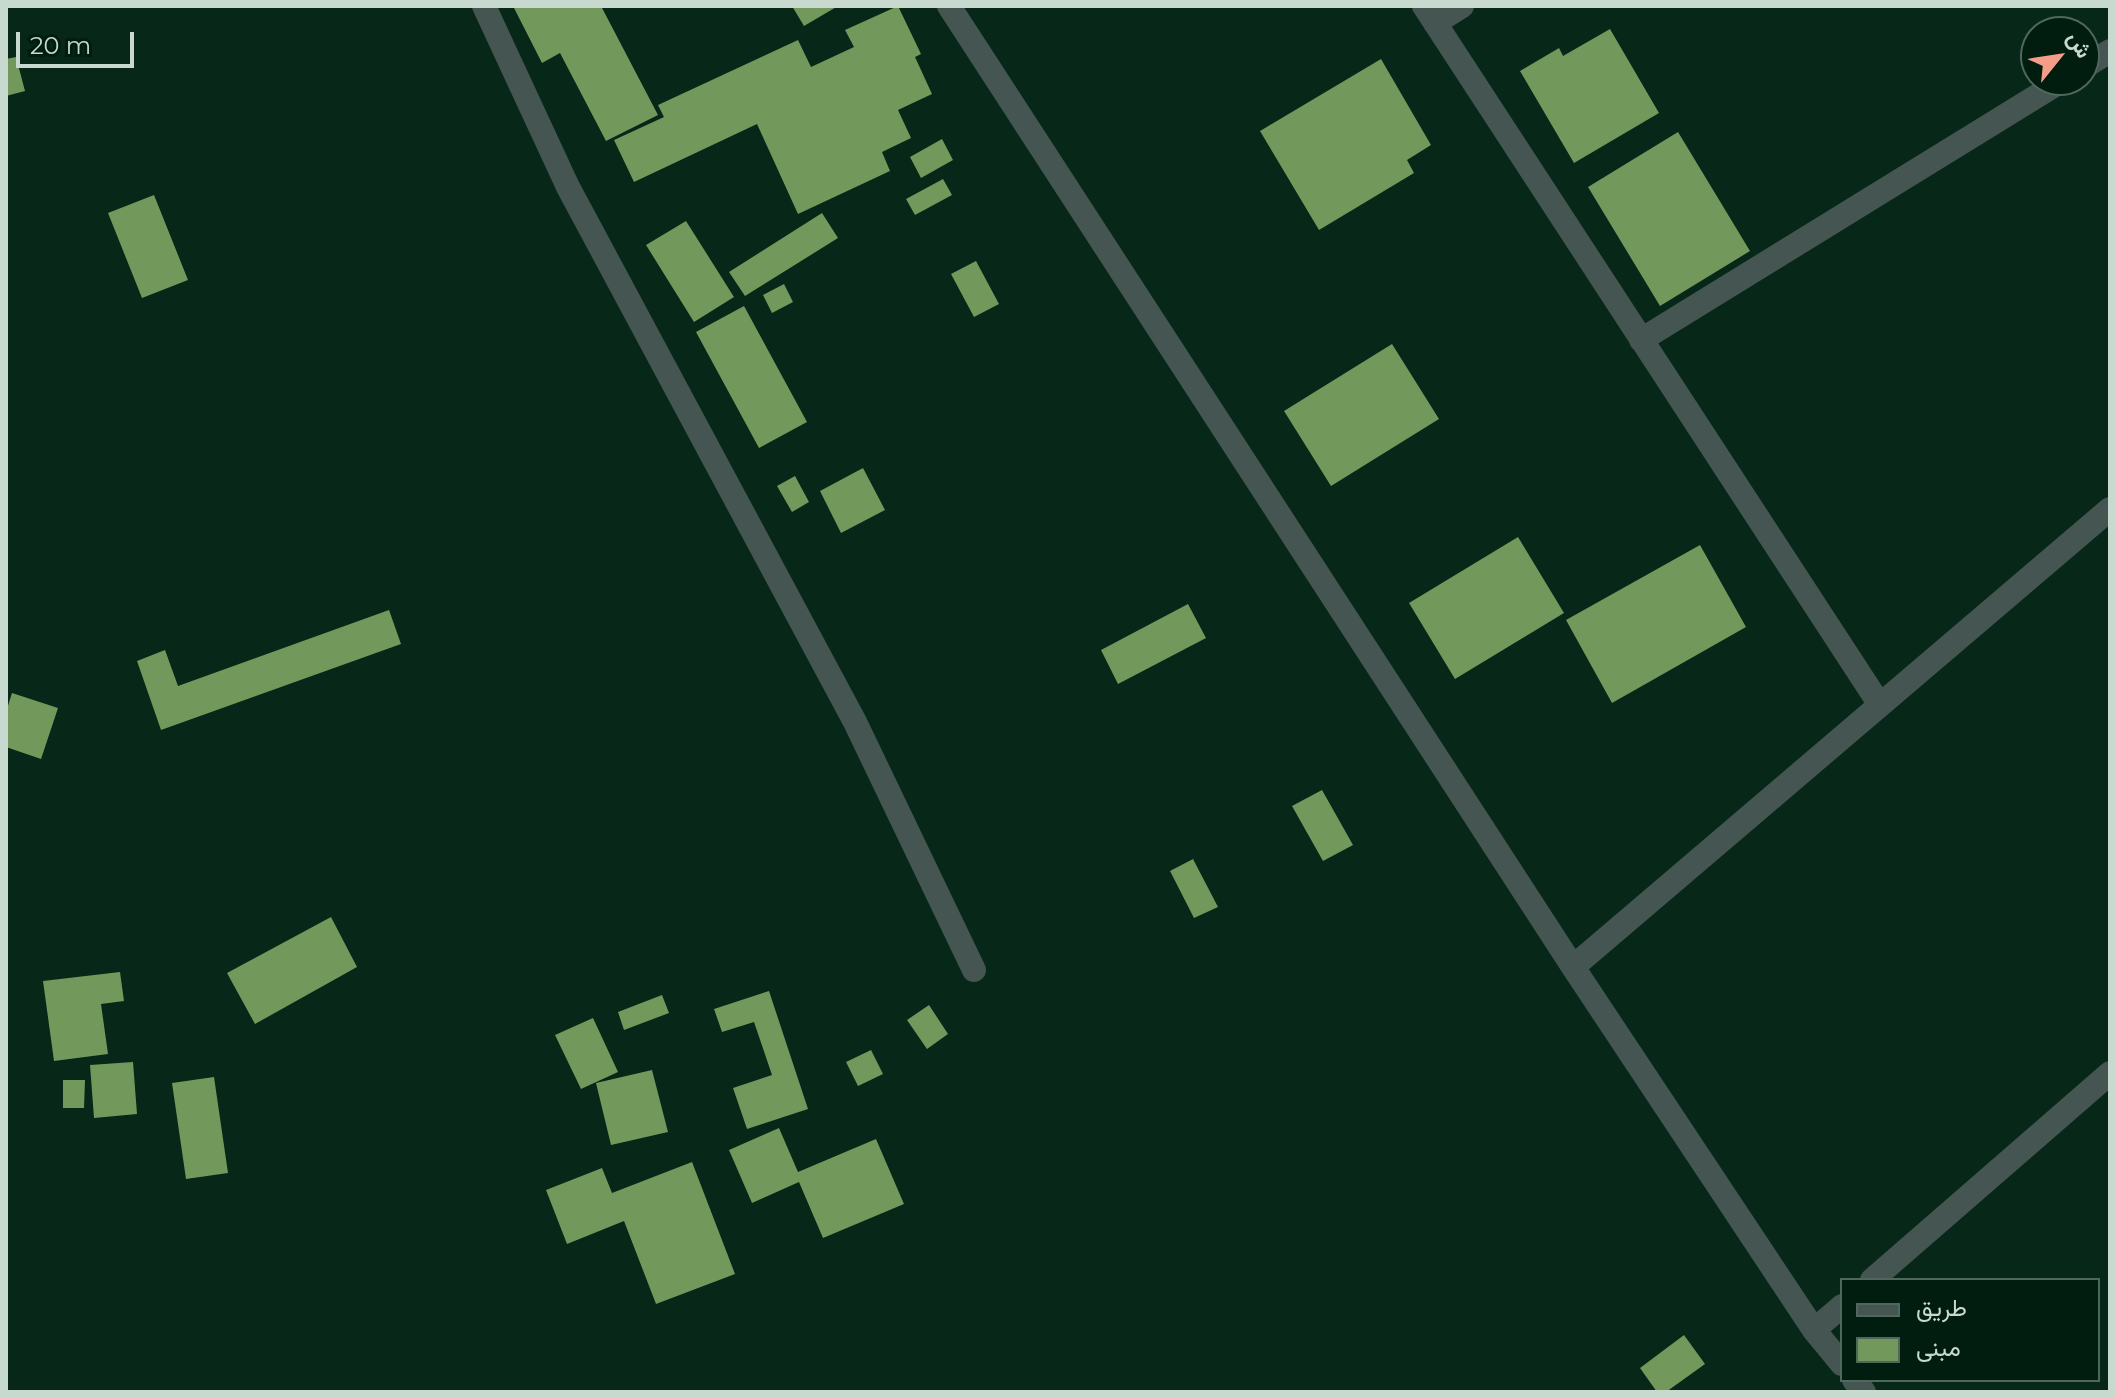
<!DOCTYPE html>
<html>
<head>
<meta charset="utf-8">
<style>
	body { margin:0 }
	#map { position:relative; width:2116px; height:1398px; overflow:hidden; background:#072718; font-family:Montserrat,Vazirmatn,sans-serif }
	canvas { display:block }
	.frame { position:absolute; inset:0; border:8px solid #c8d9cf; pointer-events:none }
	.legend { position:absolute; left:1840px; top:1278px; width:260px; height:104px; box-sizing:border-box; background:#001d0f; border:2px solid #50685c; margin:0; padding:10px 14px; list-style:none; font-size:24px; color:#c8d9cf }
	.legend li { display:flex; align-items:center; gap:16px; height:40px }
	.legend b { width:40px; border:2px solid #50685c }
	.north { position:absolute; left:2020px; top:16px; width:80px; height:80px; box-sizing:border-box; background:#001d0f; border:2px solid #50685c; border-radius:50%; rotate:60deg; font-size:22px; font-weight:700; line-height:32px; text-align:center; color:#c8d9cf }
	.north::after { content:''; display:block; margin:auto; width:28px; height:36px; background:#f49e8a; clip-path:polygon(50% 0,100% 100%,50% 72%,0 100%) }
	.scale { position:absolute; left:16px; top:32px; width:118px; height:36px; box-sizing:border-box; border:4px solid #c8d9cf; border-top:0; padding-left:10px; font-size:24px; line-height:28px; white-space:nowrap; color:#c8d9cf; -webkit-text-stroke:6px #001d0f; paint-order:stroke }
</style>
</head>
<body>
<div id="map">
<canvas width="2116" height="1398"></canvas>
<div class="frame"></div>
<ul class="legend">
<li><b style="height:10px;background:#445552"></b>طريق</li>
<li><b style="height:22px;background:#72995b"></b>مبنى</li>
</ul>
<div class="north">ش</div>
<div class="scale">20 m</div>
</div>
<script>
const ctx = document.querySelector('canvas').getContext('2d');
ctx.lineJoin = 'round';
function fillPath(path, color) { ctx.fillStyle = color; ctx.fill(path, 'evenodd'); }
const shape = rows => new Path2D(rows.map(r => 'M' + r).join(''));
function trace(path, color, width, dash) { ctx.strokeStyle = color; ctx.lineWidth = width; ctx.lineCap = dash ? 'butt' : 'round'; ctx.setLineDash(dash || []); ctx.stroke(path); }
fillPath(shape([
	[513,6,601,6,658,115,606,141,560,53,542,63],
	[792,6,838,6,804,26],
	[898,6,921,54,915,57,932,94,898,110,911,138,882,152,890,171,798,214,757,124,634,182,614,140,664,117,658,105,798,40,811,67,854,47,845,30],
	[1610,29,1659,113,1574,163,1520,71,1559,48,1563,56],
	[16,57,25,91,6,96,6,59],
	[1381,59,1431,145,1407,160,1414,173,1319,230,1260,131],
	[1678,132,1750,251,1660,306,1588,187],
	[942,139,953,160,921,178,910,157],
	[943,179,952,195,915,215,906,199],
	[154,195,188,280,142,298,108,213],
	[822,213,838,238,745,296,729,272],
	[686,221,734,297,694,322,646,245],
	[976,261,999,304,974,317,951,274],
	[784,284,793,302,772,313,763,295],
	[744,306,807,422,759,448,696,332],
	[1392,344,1439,419,1331,486,1284,411],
	[863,468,885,510,841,533,820,491],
	[795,476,809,502,792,512,777,486],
	[1518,537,1564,613,1455,679,1409,603],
	[1700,545,1746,627,1612,703,1566,620],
	[1188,604,1206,638,1118,684,1101,650],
	[389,610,401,644,161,730,137,661,165,650,178,686],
	[12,693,58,708,41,759,6,747,6,712],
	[1322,790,1353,845,1323,861,1292,806],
	[1193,859,1218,907,1194,918,1170,871],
	[331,917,357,967,255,1024,227,973],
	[120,972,124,1001,101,1004,108,1054,54,1061,43,981],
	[769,991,808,1109,747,1129,733,1088,772,1075,754,1022,722,1032,714,1009],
	[662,995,669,1013,624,1030,618,1012],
	[929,1005,948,1034,927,1049,907,1020],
	[593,1018,618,1072,581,1089,555,1035],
	[871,1050,883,1074,858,1086,846,1062],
	[133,1062,137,1114,94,1118,90,1065],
	[652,1070,668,1132,611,1145,596,1083],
	[214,1077,228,1173,186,1179,172,1083],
	[63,1080,85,1080,84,1108,63,1108],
	[779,1128,798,1172,876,1139,904,1204,823,1238,799,1182,752,1203,729,1150],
	[692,1162,735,1274,656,1304,624,1221,567,1244,546,1190,602,1168,612,1193],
	[1684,1335,1705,1364,1666,1392,1657,1392,1640,1368]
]), '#72995b');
trace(shape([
	[484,6,568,187,855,722,974,970],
	[949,6,1573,967,1814,1330,1842,1306],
	[1424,6,1880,705],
	[1435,23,1462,6],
	[2084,67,2110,51],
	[1641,340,2063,80],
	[1573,967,2110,509],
	[1872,1280,2110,1073],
	[1814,1330,1842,1364],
	[1854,1380,1864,1392]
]), '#445552', 24);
</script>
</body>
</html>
